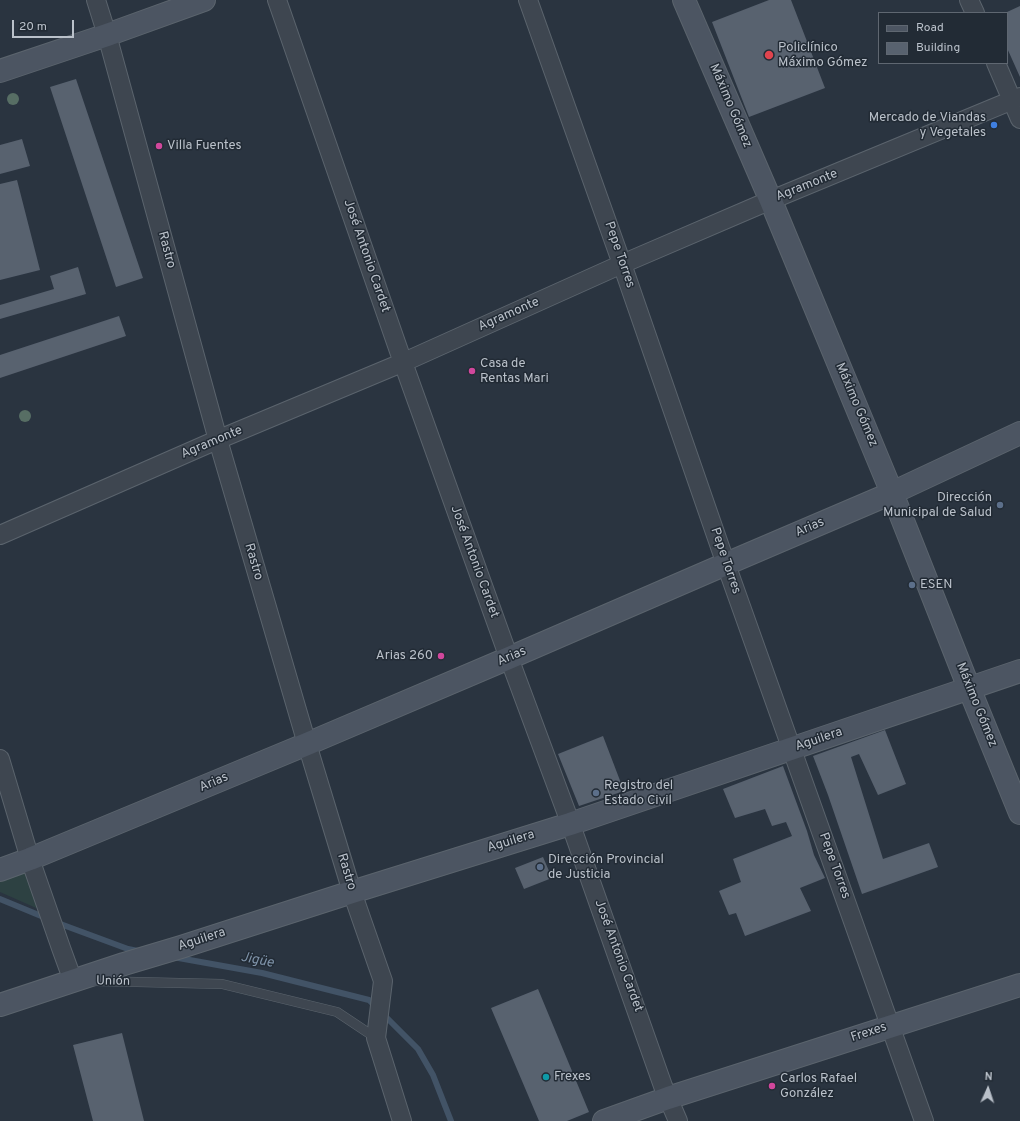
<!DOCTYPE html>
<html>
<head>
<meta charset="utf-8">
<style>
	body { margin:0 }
	#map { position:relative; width:1020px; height:1121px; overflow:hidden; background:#2a3440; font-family:Overpass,sans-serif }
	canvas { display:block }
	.legend { position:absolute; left:878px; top:12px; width:130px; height:52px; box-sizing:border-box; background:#222b35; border:1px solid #5f6771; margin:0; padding:5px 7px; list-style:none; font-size:12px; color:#bac1ca }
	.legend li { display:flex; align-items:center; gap:8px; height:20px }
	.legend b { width:20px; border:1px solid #5f6771 }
	.north { position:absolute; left:968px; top:1069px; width:40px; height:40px; -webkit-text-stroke:3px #222b35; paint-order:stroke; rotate:3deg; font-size:11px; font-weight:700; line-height:16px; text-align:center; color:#bac1ca }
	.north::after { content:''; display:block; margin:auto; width:14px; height:18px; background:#bac1ca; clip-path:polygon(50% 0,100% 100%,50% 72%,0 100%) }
	.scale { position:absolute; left:12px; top:20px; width:62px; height:18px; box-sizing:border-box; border:2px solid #bac1ca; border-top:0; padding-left:5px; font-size:12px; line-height:14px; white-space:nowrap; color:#bac1ca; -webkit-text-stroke:3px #222b35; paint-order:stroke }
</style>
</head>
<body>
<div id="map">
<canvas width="1020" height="1121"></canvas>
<ul class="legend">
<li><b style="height:5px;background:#4c5562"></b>Road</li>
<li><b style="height:11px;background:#58626f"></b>Building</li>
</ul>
<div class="north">N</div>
<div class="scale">20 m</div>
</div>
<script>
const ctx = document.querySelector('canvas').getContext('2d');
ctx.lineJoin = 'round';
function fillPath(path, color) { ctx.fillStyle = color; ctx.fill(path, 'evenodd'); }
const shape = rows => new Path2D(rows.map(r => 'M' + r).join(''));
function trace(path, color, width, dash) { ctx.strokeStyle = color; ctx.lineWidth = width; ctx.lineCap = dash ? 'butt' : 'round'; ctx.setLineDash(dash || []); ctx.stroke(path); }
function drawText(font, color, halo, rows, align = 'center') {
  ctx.font = font + ' Overpass,sans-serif'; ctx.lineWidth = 3; ctx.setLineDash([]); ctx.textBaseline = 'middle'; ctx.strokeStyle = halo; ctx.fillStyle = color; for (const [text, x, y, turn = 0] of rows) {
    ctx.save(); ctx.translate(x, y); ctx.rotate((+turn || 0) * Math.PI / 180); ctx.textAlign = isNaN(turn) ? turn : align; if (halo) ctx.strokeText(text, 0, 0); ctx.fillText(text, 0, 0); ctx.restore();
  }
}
fillPath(shape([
	[27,867,43,911,0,892,0,877]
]), '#2d4142');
trace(shape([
	[0,899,46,918],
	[55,922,128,949,138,951],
	[173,957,262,973,369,1000,376,1007],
	[383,1014,418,1049,433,1075,451,1121]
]), '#425366', 6);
fillPath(shape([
	[769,0,791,0,825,88,749,117,712,22],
	[1020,6,1020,77,1007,48,1007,12],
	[76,79,143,278,116,287,50,87],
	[22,139,30,166,0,174,0,145],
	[17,180,40,270,0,280,0,184],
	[78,267,86,294,0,319,0,305,54,289,50,276],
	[119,316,126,336,0,378,0,355],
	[885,730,906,784,878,795,859,754,851,757,883,859,929,843,938,867,862,894,828,795,813,756],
	[603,736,624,791,579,806,558,754],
	[783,766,807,831,814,855,825,878,800,888,811,911,745,936,736,913,729,915,719,891,741,882,733,859,792,836,786,822,772,826,765,809,735,818,723,789],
	[543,857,552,878,524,889,515,868],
	[538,989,589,1112,567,1121,539,1121,491,1008],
	[122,1033,144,1121,93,1121,73,1045]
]), '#58626f');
const lane = shape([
	[94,981,222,984,337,1012,376,1038]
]);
const street = shape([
	[96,0,107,35,218,440,307,744,352,892,383,981,376,1038,402,1121],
	[277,0,400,354,505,647,567,814,663,1086,678,1121],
	[528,0,622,264,728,570,924,1121],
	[969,0,975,13],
	[996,63,1020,119],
	[0,535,210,443,404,362,622,264,764,203,1020,97],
	[0,759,30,859,61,948,73,981]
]);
const secondary = shape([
	[684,0,771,201,892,493,969,688,1020,813],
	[0,71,107,35,204,0],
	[0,870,30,859,307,744,509,658,726,564,892,493,1020,433],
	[0,1005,124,964,181,947,352,892,570,824,1020,671],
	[604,1121,668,1098,1020,985]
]);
trace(lane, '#5b646d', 10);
trace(street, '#5b646d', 20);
trace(secondary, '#5b646d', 24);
trace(lane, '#3e4650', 9);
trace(street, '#3e4650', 18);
trace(secondary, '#4c5562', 22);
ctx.fillStyle = '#576e64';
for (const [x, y] of [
	[13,99],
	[25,416]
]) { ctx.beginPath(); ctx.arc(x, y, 6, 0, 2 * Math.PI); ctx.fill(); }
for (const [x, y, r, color] of [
	[769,55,5,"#e0444e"],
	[994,125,4,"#3f7fe0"],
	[159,146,4,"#d1479c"],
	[472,371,4,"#d1479c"],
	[1000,505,4,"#5c6f8a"],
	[912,585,4,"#5c6f8a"],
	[441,656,4,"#d1479c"],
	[596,793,4,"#5c6f8a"],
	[540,867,4,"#5c6f8a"],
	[546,1077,4,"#0f9aa8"],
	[772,1086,4,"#d1479c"]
]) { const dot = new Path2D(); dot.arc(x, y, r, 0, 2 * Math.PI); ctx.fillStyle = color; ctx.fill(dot); trace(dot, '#222b35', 1.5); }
drawText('13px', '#bac1ca', '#222b35', [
	["Policlínico",778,48],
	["Máximo Gómez",778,63],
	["Mercado de Viandas",986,118,"right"],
	["y Vegetales",986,133,"right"],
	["Villa Fuentes",167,146],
	["Casa de",480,364],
	["Rentas Mari",480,379],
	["Dirección",992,498,"right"],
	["Municipal de Salud",992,513,"right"],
	["ESEN",920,585],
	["Arias 260",433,656,"right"],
	["Registro del",604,786],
	["Estado Civil",604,801],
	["Dirección Provincial",548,860],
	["de Justicia",548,875],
	["Frexes",554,1077],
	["Carlos Rafael",780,1079],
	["González",780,1094]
], 'left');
drawText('13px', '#bac1ca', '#222b35', [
	["Máximo Gómez",730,106,67],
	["Agramonte",807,186,-22],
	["Rastro",166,250,75],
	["Pepe Torres",619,255,71],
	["José Antonio Cardet",366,256,71],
	["Agramonte",509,315,-24],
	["Máximo Gómez",856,405,67],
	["Agramonte",212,443,-23],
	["Arias",810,528,-23],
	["Pepe Torres",725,561,71],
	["Rastro",253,562,74],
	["José Antonio Cardet",474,562,70],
	["Arias",512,657,-23],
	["Máximo Gómez",976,705,68],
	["Aguilera",819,740,-19],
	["Arias",214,783,-23],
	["Aguilera",511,842,-17],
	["Pepe Torres",834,866,70],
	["Rastro",346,872,73],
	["Aguilera",202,940,-18],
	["José Antonio Cardet",618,956,70],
	["Unión",113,982,1],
	["Frexes",869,1033,-18]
]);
drawText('italic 14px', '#7f93a9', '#222b35', [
	["Jigüe",257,961,11]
]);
</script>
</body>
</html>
